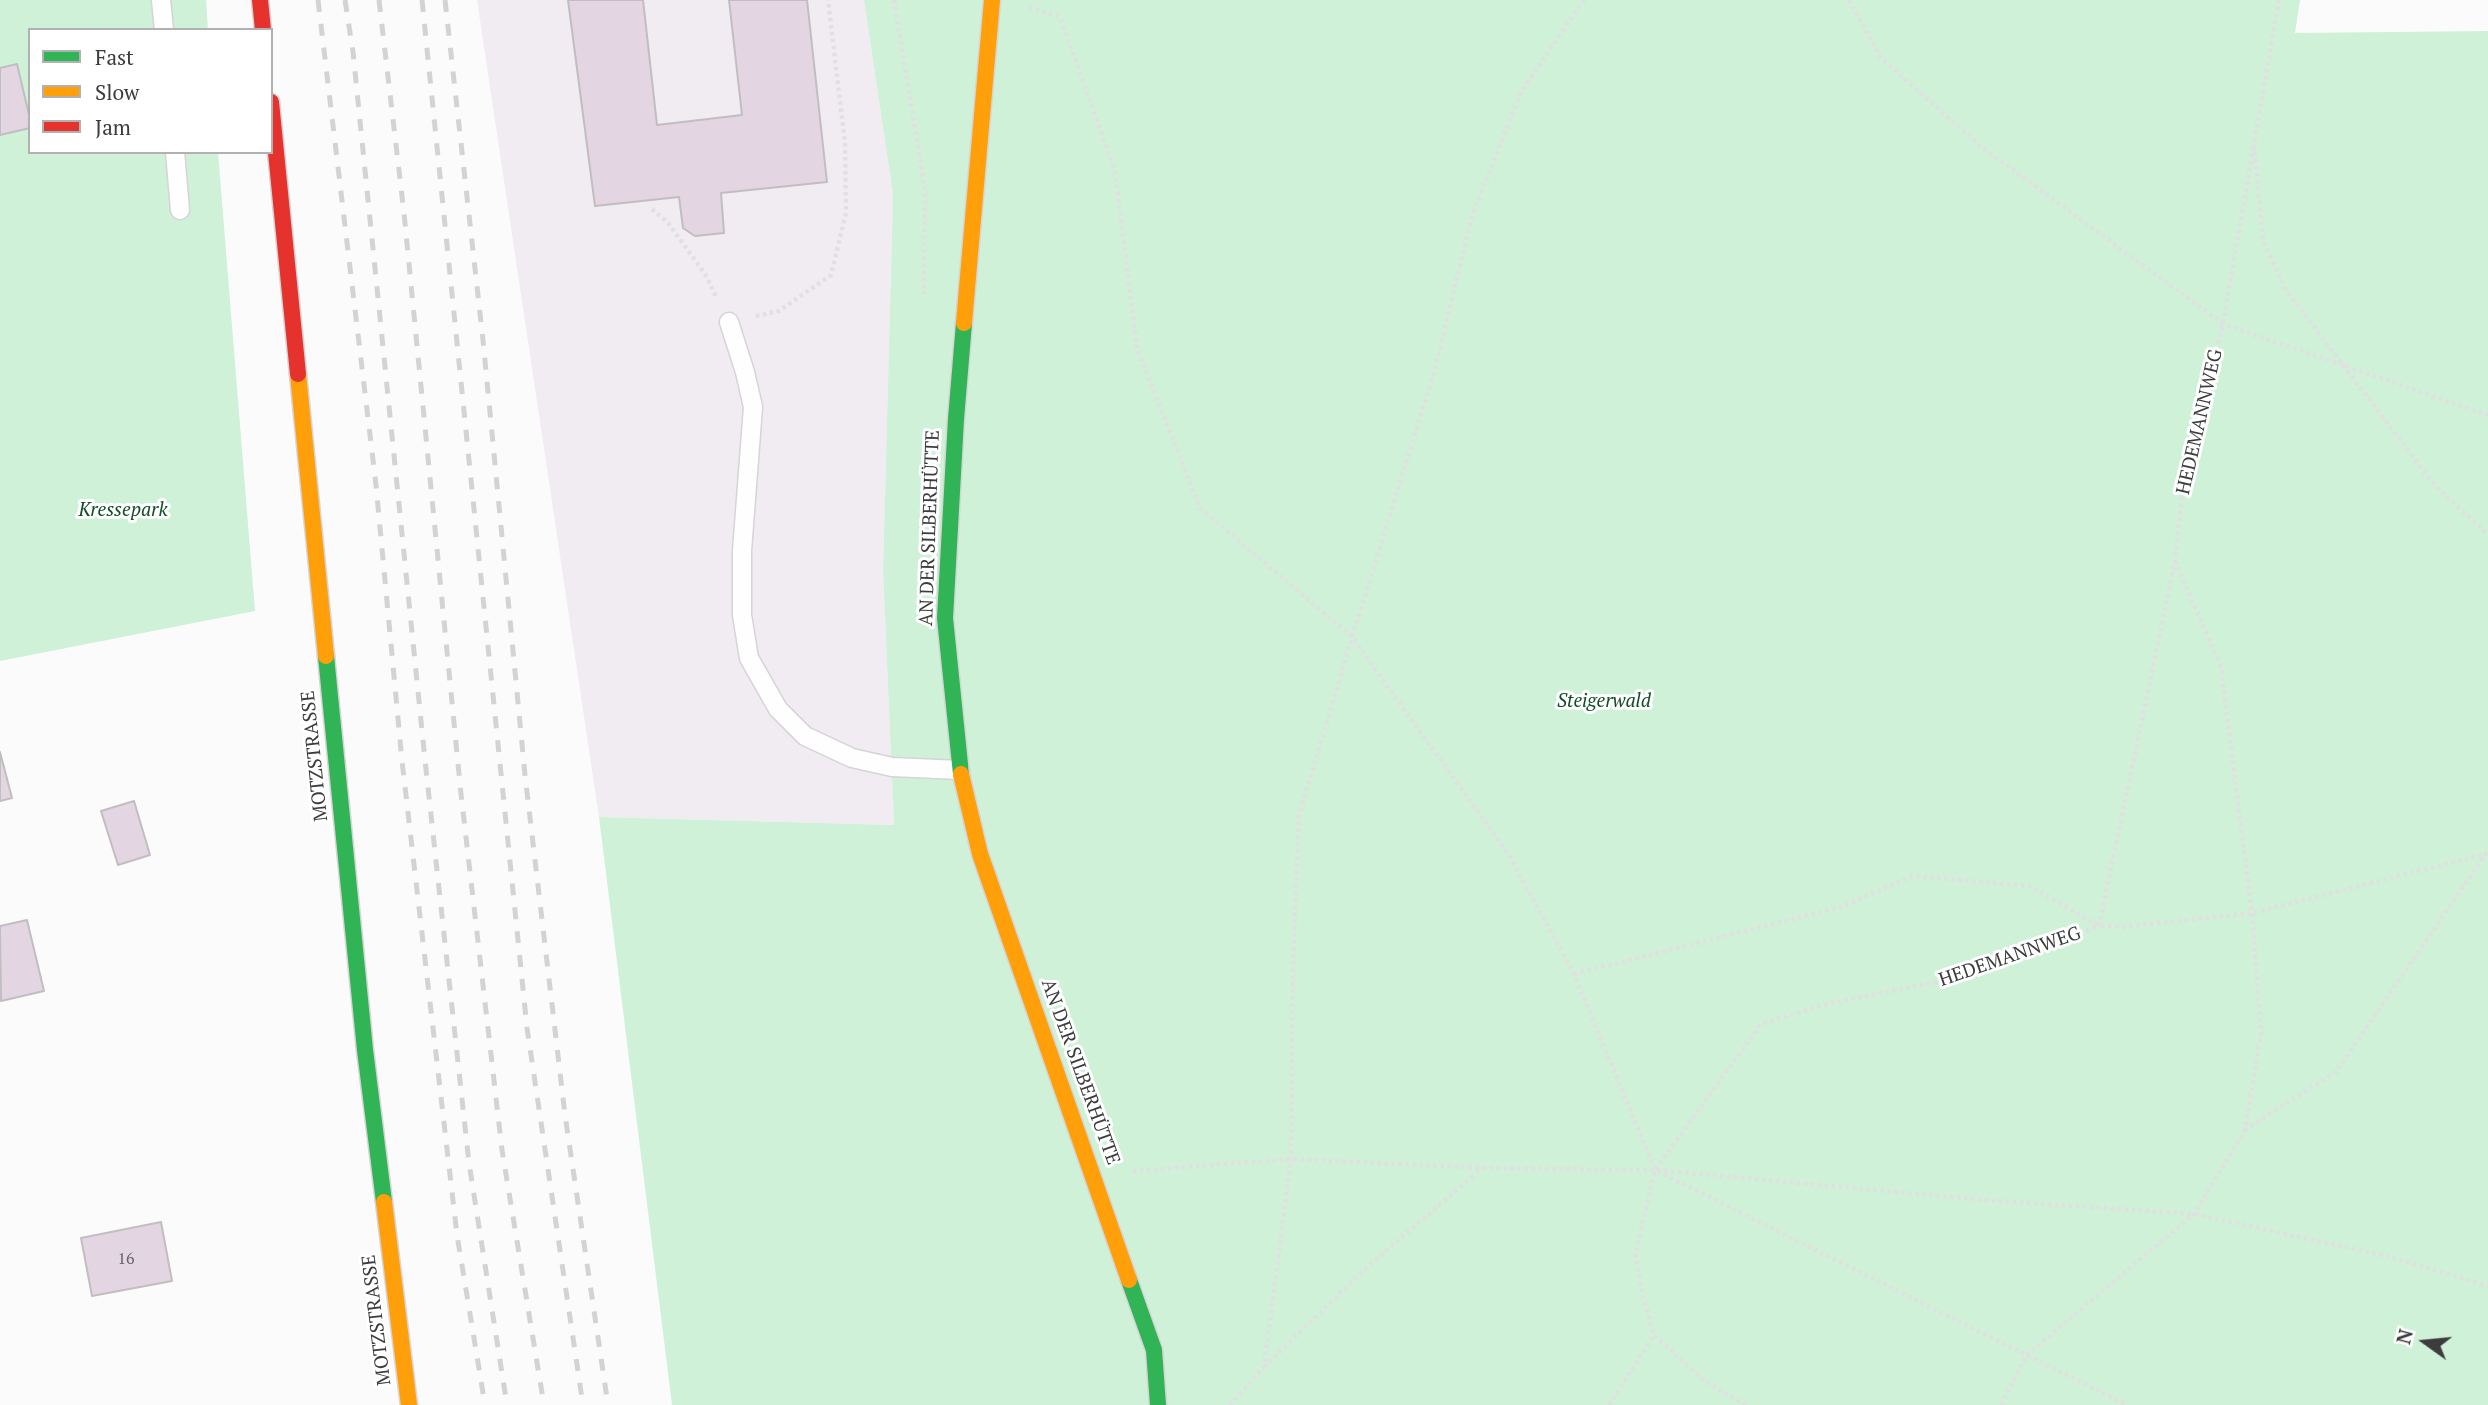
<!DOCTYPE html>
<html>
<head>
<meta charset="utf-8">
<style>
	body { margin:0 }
	#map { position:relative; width:2488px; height:1405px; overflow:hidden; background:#fcfbfc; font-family:"PT Serif",serif }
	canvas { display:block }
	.legend { position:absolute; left:28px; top:28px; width:245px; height:126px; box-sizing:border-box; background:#fff; border:2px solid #b1b1b1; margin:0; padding:9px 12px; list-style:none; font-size:21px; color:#3d3c3d }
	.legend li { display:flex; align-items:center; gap:14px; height:35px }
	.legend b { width:35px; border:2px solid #b1b1b1 }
	.north { position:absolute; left:2390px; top:1307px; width:70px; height:70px; -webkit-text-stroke:5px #fff; paint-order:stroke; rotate:285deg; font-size:19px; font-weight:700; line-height:28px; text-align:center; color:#3d3c3d }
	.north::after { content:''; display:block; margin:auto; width:24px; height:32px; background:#3d3c3d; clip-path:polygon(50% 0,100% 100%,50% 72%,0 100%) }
</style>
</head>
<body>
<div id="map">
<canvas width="2488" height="1405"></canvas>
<ul class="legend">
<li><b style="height:9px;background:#30b455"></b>Fast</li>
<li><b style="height:9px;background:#ff9f0a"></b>Slow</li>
<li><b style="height:9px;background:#e5322d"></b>Jam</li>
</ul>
<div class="north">N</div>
</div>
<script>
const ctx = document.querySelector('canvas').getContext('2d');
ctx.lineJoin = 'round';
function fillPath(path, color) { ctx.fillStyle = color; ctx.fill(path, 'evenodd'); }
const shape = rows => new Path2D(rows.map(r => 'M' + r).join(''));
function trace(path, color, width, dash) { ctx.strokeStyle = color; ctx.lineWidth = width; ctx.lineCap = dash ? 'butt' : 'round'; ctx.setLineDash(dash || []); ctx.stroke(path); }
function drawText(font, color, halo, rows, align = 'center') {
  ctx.font = font + ' "PT Serif",serif'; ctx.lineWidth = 6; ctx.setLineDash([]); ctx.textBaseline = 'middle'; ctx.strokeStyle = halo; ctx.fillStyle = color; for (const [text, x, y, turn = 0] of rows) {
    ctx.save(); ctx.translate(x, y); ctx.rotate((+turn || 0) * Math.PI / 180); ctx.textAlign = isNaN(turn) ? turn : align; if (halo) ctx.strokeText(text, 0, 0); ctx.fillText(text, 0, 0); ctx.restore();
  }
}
fillPath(shape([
	[477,0,864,0,893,195,883,571,894,825,599,817]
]), '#f1ecf1');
fillPath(shape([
	[0,0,206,0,208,30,30,30,30,152,218,152,255,611,0,661],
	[864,0,2300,0,2295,33,2488,31,2488,1405,672,1405,599,817,894,825,883,571,893,195]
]), '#cef1d8');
const building = shape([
	[568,0,643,0,657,125,742,115,729,0,807,0,827,182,721,193,724,233,695,236,683,228,679,197,595,206,568,0],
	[17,64,30,119,30,128,0,135,0,68,17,64],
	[0,752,12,798,0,801,0,752],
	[134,801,150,855,118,865,101,811,134,801],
	[27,920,44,991,1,1001,0,926,27,920],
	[161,1222,172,1281,92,1296,81,1238,161,1222]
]);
fillPath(building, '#e3d6e2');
trace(building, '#c0bec0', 2);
const lane = shape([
	[161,0,164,30],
	[175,152,180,210],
	[729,322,745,372,753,407,742,551,742,615,749,658,778,709,805,736,852,758,892,767,960,770]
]);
const fast = shape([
	[326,656,365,1050,384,1202],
	[961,774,945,618,956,419,964,323],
	[1129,1280,1154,1350,1158,1405]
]);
const slow = shape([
	[964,323,992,0],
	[298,374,326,656],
	[961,774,980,854,1129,1280],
	[384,1202,409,1405]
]);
const jam = shape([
	[260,0,263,30],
	[271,102,298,374]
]);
trace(lane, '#d6d4d6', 21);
trace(fast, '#d6d4d6', 19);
trace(slow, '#d6d4d6', 19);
trace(jam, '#d6d4d6', 19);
trace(shape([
	[894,0,925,190,924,294],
	[1849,0,1881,58,1979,145,2223,324,2488,415],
	[2279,0,2254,144,2263,240,2286,290,2435,486,2488,534],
	[1029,7,1060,17,1115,171,1137,348,1200,508,1352,637,1509,855,1574,974,1655,1170,2127,1405],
	[652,209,668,223,705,274,717,298],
	[756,316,779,311,831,275,846,213,845,143,828,0],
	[1574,974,1841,907,1912,876,2030,886,2099,926,2124,927,2252,913,2486,854],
	[2245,1130,2336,1072,2488,851],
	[1133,1171,1291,1159,1483,1168,1655,1170,1984,1200,2194,1214,2390,1257,2488,1286],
	[1264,1367,1364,1270,1482,1168],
	[1230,1405,1264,1367,1291,1159,1293,961,1299,816,1352,637,1434,373,1472,216,1521,92,1584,0],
	[1609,1405,1654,1335],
	[1746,1405,1704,1381,1654,1335,1644,1301,1635,1255,1655,1170,1761,1024,1831,1003,1946,980,2099,926,2175,561,2182,496,2223,324,2254,144],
	[2001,1405,2027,1355,2194,1214,2245,1130,2261,1033,2252,913,2221,667,2175,561]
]), '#e1e0e1', 4.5, [3.5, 3.5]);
trace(lane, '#fffeff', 18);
trace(fast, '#30b455', 16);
trace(slow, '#ff9f0a', 16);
trace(jam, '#e5322d', 16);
trace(shape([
	[318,0,376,485,402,761,457,1235,485,1405],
	[345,0,353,52,425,760,469,1163,507,1405],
	[379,0,404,213,461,794,502,1150,544,1405],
	[422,0,527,1028,583,1405],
	[445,0,483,340,525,775,565,1115,608,1405]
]), '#d4d3d4', 5, [12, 12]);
drawText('16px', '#666266', null, [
	["16",126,1259]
]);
drawText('19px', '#3d3c3d', '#fff', [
	["HEDEMANNWEG",2200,422,-77],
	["AN DER SILBERHÜTTE",930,528,-88],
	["MOTZSTRASSE",315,756,-96],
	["HEDEMANNWEG",2010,957,-19],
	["AN DER SILBERHÜTTE",1080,1072,70],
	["MOTZSTRASSE",377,1320,-97]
]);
drawText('italic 19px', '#134d29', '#fff', [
	["Kressepark",123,511],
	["Steigerwald",1604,702]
]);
</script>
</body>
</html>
